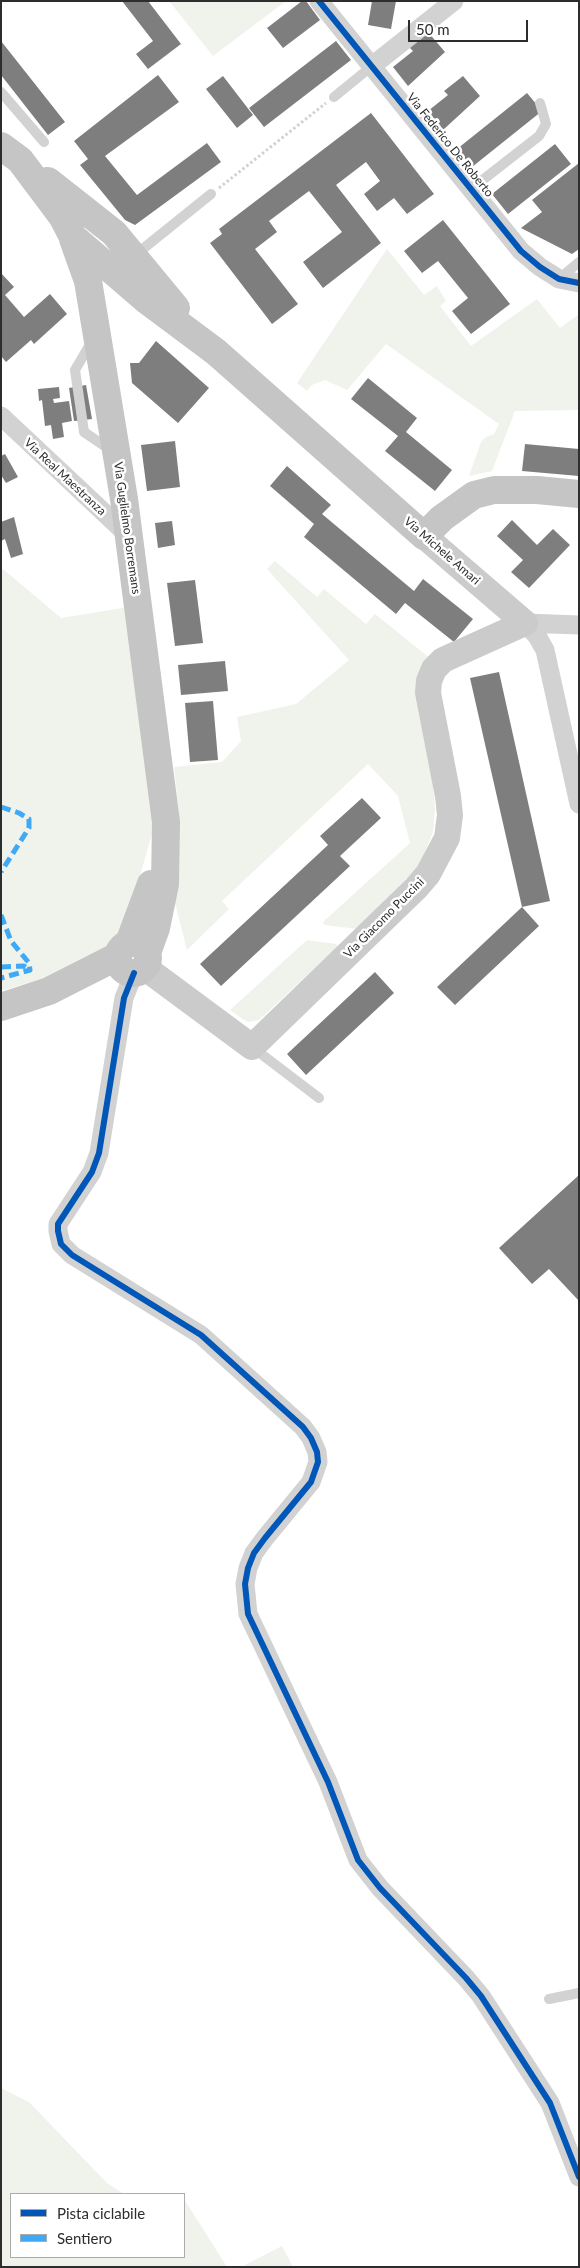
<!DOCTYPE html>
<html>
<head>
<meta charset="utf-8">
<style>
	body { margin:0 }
	#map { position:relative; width:580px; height:2268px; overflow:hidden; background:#fff; font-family:Lato,sans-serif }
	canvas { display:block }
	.frame { position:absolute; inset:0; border:2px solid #2d2d2d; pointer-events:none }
	.legend { position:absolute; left:10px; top:2193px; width:175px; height:65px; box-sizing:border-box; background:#fff; border:1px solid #ababab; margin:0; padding:6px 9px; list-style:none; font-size:15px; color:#2d2d2d }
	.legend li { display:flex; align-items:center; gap:10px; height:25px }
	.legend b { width:25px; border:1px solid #ababab }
	.scale { position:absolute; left:408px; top:20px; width:120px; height:22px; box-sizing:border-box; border:2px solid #2d2d2d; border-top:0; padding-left:6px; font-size:15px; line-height:18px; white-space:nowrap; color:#2d2d2d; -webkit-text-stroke:4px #fff; paint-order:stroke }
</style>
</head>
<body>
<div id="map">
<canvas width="580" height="2268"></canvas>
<div class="frame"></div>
<ul class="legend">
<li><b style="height:6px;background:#0057b8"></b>Pista ciclabile</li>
<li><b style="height:6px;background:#3fa9f5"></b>Sentiero</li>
</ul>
<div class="scale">50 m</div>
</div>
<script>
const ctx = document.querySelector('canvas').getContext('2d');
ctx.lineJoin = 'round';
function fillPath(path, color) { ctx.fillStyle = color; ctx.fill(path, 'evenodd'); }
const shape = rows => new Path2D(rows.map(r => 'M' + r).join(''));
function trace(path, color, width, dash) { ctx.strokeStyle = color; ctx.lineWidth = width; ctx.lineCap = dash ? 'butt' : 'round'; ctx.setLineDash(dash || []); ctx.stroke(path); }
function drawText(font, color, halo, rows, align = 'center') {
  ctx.font = font + ' Lato,sans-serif'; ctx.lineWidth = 5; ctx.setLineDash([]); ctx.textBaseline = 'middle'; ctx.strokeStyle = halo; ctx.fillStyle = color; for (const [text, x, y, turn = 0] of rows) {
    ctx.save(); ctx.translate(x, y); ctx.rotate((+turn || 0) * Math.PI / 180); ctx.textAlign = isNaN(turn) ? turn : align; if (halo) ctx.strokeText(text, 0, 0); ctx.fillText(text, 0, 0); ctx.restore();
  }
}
fillPath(shape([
	[169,1,286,1,213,56],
	[387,249,424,295,437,286,446,301,440,306,471,346,537,299,560,328,579,314,579,410,515,411,492,471,469,476,481,442,486,437,494,434,499,424,386,344,347,390,325,380,312,385,307,391,297,383],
	[275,561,317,597,324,589,366,624,375,614,431,659,419,680,415,696,433,784,435,810,433,832,420,865,358,929,324,925,323,922,410,843,398,796,368,764,222,901,229,909,187,950,175,903,179,813,174,767,222,762,241,741,237,717,296,704,349,660,267,569],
	[3,569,61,618,135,606,156,819,123,937,68,971,1,991,1,570],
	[307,940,336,944,338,946,259,1020,249,1022,244,1020,230,1010],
	[1,2088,29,2102,107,2183,124,2194,11,2194,11,2257,184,2257,184,2199,227,2267,1,2267],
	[282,2246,293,2267,241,2267]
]), '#f0f3ec');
fillPath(shape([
	[122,1,148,1,181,44,148,69,136,54,153,41],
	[302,1,306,1,320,20,283,48,267,28],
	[372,1,396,1,391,29,368,25],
	[428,32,445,52,408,86,393,67,413,51,409,47],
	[1,41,65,122,48,135,1,75],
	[336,41,351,60,264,127,249,108],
	[158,75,179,102,105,156,137,195,207,143,221,162,135,225,125,220,80,165,88,159,74,141],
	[223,76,253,115,237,128,206,89],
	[463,76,480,96,443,130,428,111,448,95,444,91],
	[527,93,542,111,472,167,457,149],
	[371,113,434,194,407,214,394,198,377,211,364,194,380,181,366,162,336,185,381,243,323,288,303,262,342,232,309,191,269,221,277,232,255,249,298,304,272,324,210,243,222,234,219,229],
	[555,144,571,164,508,214,492,194],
	[579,163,579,249,572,254,521,228,542,212,532,200],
	[443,220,510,304,471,334,452,311,468,298,438,261,422,273,404,251],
	[1,273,14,287,5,295,24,317,50,294,67,314,34,344,31,340,6,362,1,356],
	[156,341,209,388,178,423,132,383,130,363,139,363],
	[368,378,417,418,406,432,452,470,435,491,385,451,398,436,351,399],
	[86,385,92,419,74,421,69,388],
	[59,387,60,398,53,399,54,403,69,401,72,421,62,423,64,437,53,439,51,425,45,426,42,400,39,401,38,389],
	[175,441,180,487,147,491,141,445],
	[525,444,579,449,579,476,522,471],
	[5,454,18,477,6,483,1,475,1,456],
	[287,466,331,505,322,514,414,591,423,579,473,619,454,642,405,603,396,614,304,537,314,524,270,486],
	[14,517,23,554,11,558,5,539,1,541,1,522],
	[512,520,537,545,553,529,570,545,529,588,511,572,523,560,497,536],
	[172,521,175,545,158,548,155,523],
	[195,580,203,643,175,646,167,583],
	[225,661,228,691,181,695,178,665],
	[499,672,550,901,522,907,470,678],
	[213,701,218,760,190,762,185,703],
	[362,798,381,818,340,856,350,866,221,986,200,964,328,845,320,836],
	[522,907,539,926,455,1005,437,987],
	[375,972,394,993,306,1075,287,1054],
	[579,1175,579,1301,549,1269,532,1284,499,1248]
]), '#7e7e7e');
trace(shape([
	[219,188,326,103]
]), '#d2d2d2', 3, [2.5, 2.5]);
trace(shape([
	[1,92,44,142],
	[334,97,372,66],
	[471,189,539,136,546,124,540,103],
	[134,256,211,194],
	[559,279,579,262],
	[92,341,75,370,84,432,112,451],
	[252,1047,319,1098],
	[549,1999,579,1993]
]), '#d2d2d2', 10);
trace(shape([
	[319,1,521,251,540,267,559,279,579,283],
	[372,66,454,1],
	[1,416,130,537],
	[525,623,537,636,545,650,579,804],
	[525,623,579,625],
	[134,973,124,998,99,1153,92,1172,58,1224,58,1231,61,1244,72,1255,201,1335,303,1427,311,1438,317,1452,318,1462,311,1482,265,1538,254,1553,248,1568,245,1584,248,1614,328,1782,358,1860,380,1888,466,1978,481,1996,550,2103,579,2177]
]), '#d2d2d2', 19);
trace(shape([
	[144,967,252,1047,416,888,428,874,447,838,450,815,448,796,428,693,429,681,434,669,443,660,525,623,424,536]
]), '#cbcbcb', 26);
trace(shape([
	[1,146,20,160,62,216,73,237,145,299,216,352,424,536,442,518,474,495,494,490,537,490,579,494],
	[48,181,114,233,176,308],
	[73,239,88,281,124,499,166,822,165,884,156,928,147,953],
	[129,943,151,884],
	'118 958a15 15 0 1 1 30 0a15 15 0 1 1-30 0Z',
	[1,1007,49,991,118,956]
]), '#c5c5c5', 28);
trace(shape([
	[1,807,19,813,29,819,29,828,1,872],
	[1,915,11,941,29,963,30,970,1,978],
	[1,967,24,966,30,970]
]), '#3fa9f5', 5, [10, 5]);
trace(shape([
	[319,1,521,251,540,267,559,279,579,283],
	[134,973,124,998,99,1153,92,1172,58,1224,58,1231,61,1244,72,1255,201,1335,303,1427,311,1438,317,1452,318,1462,311,1482,265,1538,254,1553,248,1568,245,1584,248,1614,328,1782,358,1860,380,1888,466,1978,481,1996,550,2103,579,2177]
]), '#0057b8', 6);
drawText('12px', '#2d2d2d', '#fff', [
	["Via Federico De Roberto",450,145,51],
	["Via Real Maestranza",65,477,43],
	["Via Guglielmo Borremans",127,528,82],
	["Via Michele Amari",442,551,41],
	["Via Giacomo Puccini",384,918,-45]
]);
</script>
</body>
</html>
